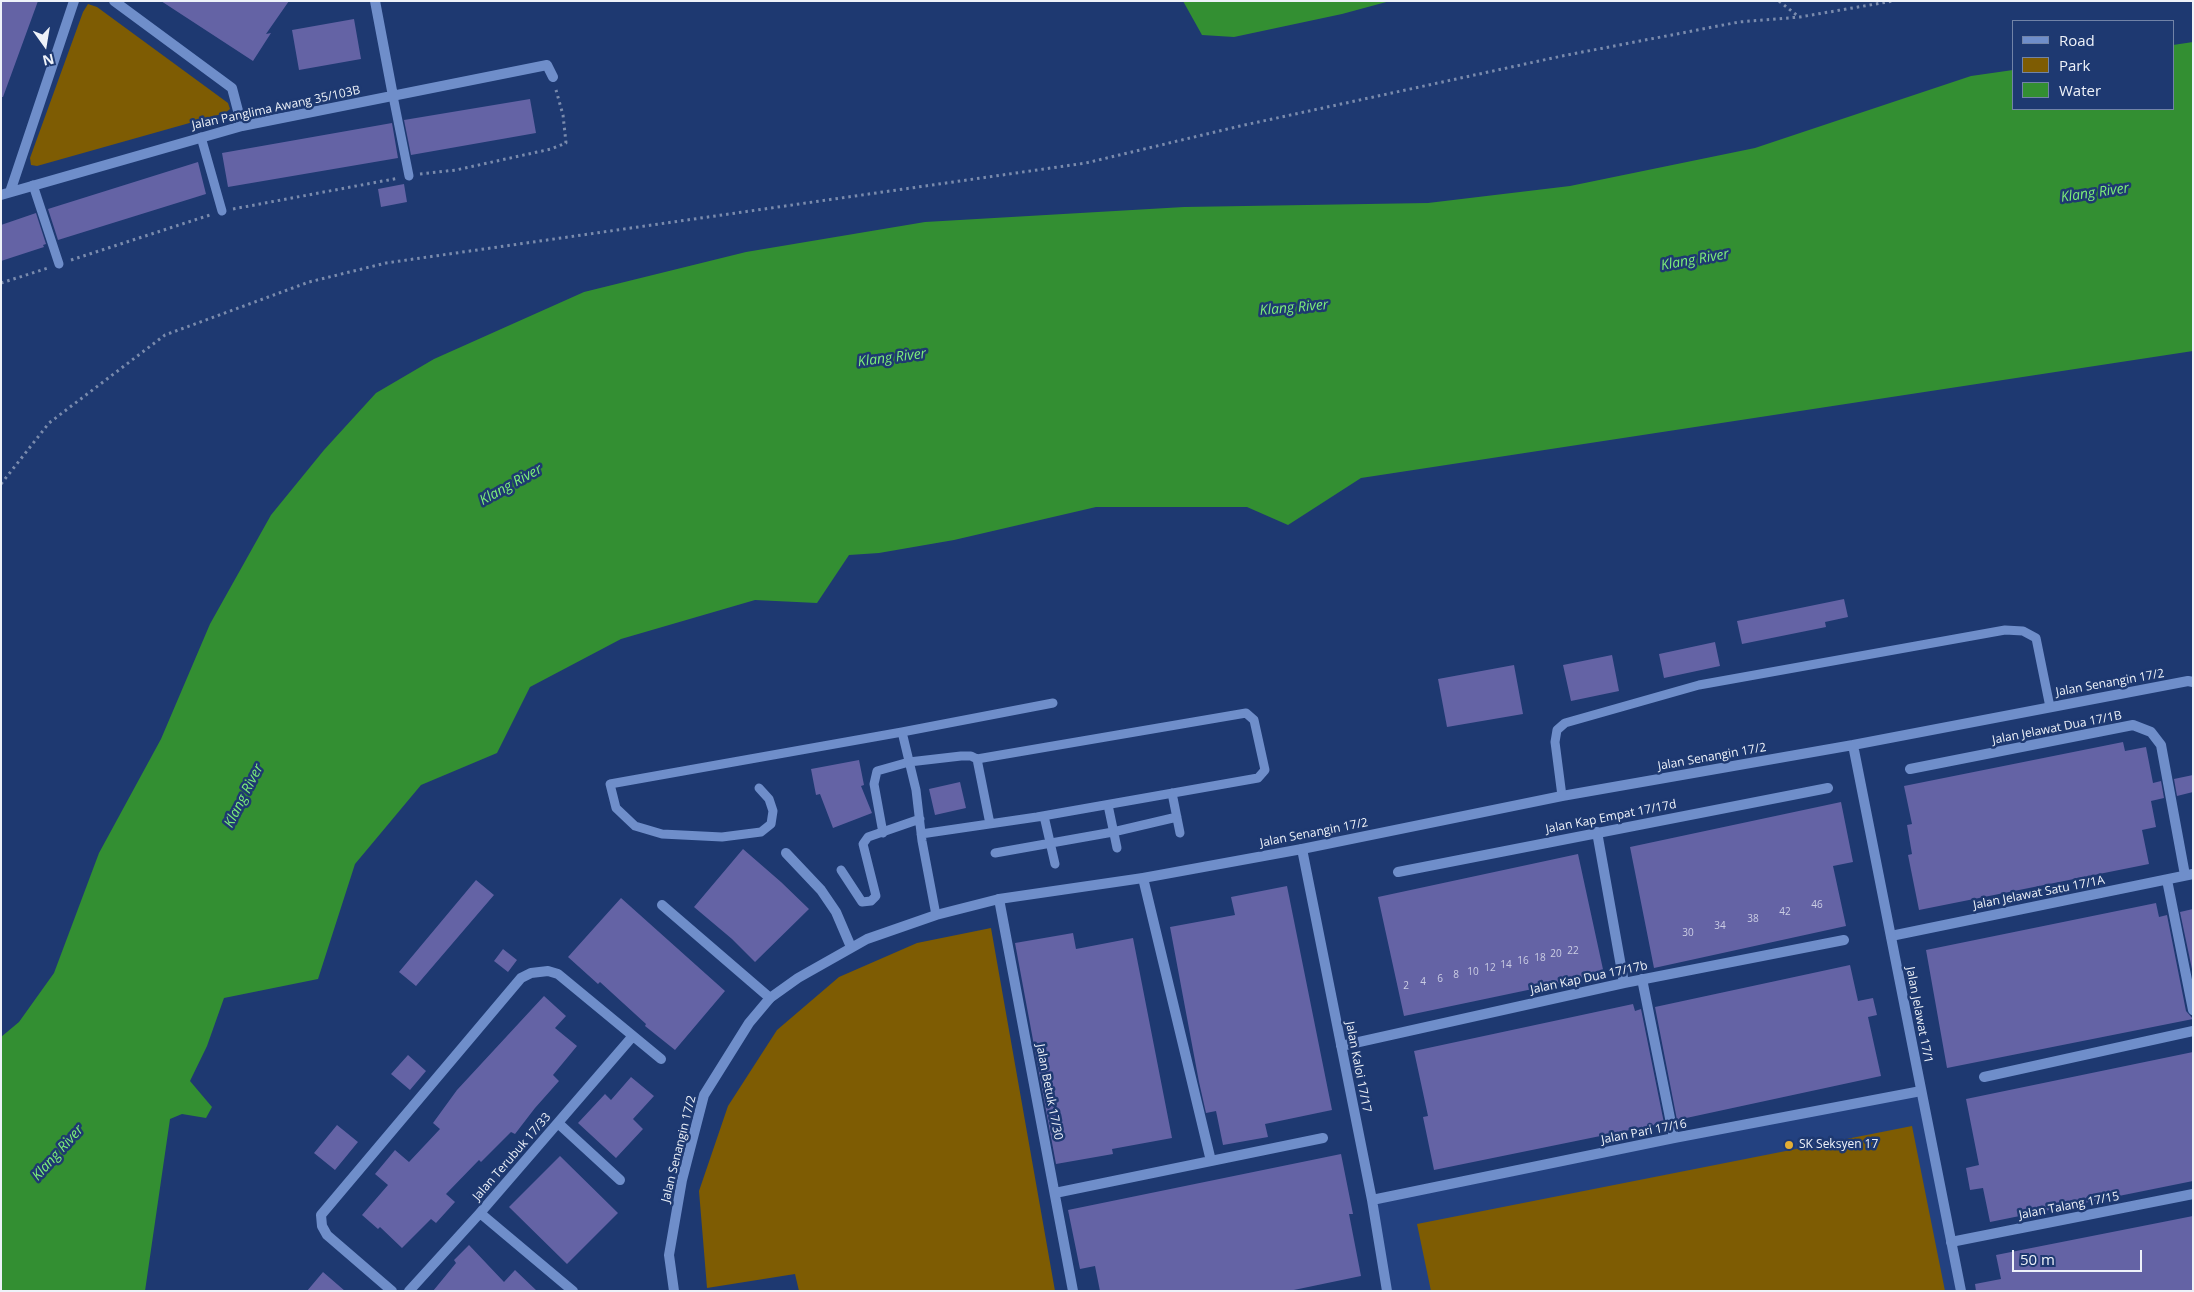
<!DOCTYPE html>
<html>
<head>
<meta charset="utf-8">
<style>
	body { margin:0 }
	#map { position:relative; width:2194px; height:1292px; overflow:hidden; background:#1e3971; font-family:"Open Sans",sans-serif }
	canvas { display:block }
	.frame { position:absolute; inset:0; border:2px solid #eef2f9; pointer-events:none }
	.legend { position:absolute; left:2012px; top:20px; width:162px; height:90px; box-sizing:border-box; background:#1e3971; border:1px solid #7183a7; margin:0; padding:6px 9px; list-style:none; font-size:15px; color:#eef2f9 }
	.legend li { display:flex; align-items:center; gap:10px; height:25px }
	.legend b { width:25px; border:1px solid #7183a7 }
	.north { position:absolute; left:20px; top:20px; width:50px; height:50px; -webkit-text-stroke:4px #1e3971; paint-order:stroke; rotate:167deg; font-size:14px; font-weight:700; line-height:20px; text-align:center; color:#eef2f9 }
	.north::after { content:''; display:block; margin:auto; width:18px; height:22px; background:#eef2f9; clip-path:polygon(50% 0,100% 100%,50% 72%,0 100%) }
	.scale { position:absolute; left:2012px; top:1250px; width:130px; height:22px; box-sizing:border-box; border:2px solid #eef2f9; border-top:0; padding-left:6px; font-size:15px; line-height:18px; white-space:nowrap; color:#eef2f9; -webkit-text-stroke:4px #1e3971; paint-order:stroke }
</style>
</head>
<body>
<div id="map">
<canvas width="2194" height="1292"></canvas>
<div class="frame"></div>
<ul class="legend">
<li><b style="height:6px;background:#6f8eca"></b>Road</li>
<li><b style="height:14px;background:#7e5c03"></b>Park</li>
<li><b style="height:14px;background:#338f32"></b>Water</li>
</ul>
<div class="north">N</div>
<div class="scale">50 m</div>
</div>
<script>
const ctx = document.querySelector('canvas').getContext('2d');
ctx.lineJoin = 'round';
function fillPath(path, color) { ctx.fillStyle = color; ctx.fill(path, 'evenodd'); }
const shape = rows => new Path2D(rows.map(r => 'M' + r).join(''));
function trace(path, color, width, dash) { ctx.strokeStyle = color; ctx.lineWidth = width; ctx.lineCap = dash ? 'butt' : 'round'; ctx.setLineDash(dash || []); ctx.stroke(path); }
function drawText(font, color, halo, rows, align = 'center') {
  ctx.font = font + ' "Open Sans",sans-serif'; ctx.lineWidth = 5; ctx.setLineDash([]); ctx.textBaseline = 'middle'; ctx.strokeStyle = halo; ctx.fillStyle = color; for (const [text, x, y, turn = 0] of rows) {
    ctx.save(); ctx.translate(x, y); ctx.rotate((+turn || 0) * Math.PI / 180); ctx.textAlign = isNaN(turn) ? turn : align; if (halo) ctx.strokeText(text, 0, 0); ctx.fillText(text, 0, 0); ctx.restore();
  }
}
fillPath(shape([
	[1921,1091,1961,1291,1387,1291,1372,1200]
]), '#234180');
fillPath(shape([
	[88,4,97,7,228,103,230,109,225,113,37,166,31,165,30,158,83,12],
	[991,928,1055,1291,799,1291,795,1274,707,1288,699,1191,728,1106,777,1030,839,977,917,943],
	[1912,1126,1945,1291,1431,1291,1417,1224]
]), '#7e5c03');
fillPath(shape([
	[1183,1,1390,1,1342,14,1234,37,1202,35],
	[2193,42,2193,351,1361,478,1288,525,1247,507,1096,507,954,540,879,553,849,555,817,603,755,600,621,639,530,687,497,753,421,785,355,864,318,979,224,998,207,1046,190,1081,212,1107,206,1118,182,1114,170,1119,145,1291,1,1291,1,1037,19,1022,54,973,99,853,161,739,210,624,271,515,324,450,376,393,434,359,584,292,746,252,925,222,1184,207,1428,203,1570,186,1755,148,1971,76,2013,70,2013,109,2173,109,2173,45]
]), '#338f32');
fillPath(shape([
	[1,1,38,1,3,97,1,97],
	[161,1,289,1,266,34,271,33,253,61],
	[354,19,361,59,299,70,292,30],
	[530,99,536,133,411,155,404,120],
	[392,123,398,158,228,187,222,153],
	[198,162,206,194,58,240,48,209],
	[404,184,407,202,381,207,378,189],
	[36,213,46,244,43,245,44,247,1,261,1,225],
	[1844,599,1848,617,1825,622,1826,627,1742,644,1737,621],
	[1715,642,1720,666,1664,678,1659,654],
	[1612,655,1619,691,1571,701,1563,665],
	[1514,665,1523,714,1447,727,1438,679],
	[2123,742,2125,751,2146,747,2153,783,2161,781,2164,798,2151,801,2156,827,2142,830,2149,864,1919,910,1908,855,1912,854,1907,825,1912,824,1904,786],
	[859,760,864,785,861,786,872,813,833,828,820,794,816,795,811,769],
	[2193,775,2193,792,2177,796,2174,779],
	[960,782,966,808,935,815,929,789],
	[1841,802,1853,862,1833,866,1846,926,1654,968,1630,847],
	[743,849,781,882,809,909,755,962,732,939,694,907],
	[1578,854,1604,974,1404,1016,1378,897],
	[476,880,494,895,416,986,399,972],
	[1287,886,1332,1110,1265,1124,1268,1137,1223,1145,1216,1111,1206,1113,1199,1082,1170,927,1235,915,1231,897],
	[621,898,725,991,675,1050,645,1026,646,1024,600,982,598,984,568,957],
	[2156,903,2159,917,2167,915,2186,1011,2193,1019,1947,1068,1926,950],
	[2193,909,2193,974,2180,912],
	[1073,933,1076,949,1133,938,1172,1138,1112,1149,1113,1154,1056,1164,1015,943],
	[503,949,517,960,508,972,494,961],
	[1850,965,1858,1001,1873,998,1877,1015,1868,1017,1881,1076,1677,1120,1655,1007],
	[544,996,566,1016,555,1028,577,1046,553,1075,559,1081,535,1108,515,1134,511,1132,481,1162,479,1160,446,1194,455,1202,436,1223,431,1219,402,1248,380,1227,378,1229,362,1215,388,1185,375,1174,395,1150,409,1162,440,1129,433,1123,457,1090],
	[1633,1004,1635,1011,1641,1009,1664,1123,1434,1170,1423,1117,1428,1116,1414,1051],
	[2193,1052,2193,1181,1990,1222,1983,1188,1970,1190,1966,1168,1979,1165,1966,1099],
	[408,1055,426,1071,410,1090,391,1074],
	[631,1077,654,1096,633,1119,643,1129,616,1158,578,1123,605,1094,611,1100],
	[337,1125,358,1142,335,1170,314,1153],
	[1341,1154,1353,1214,1349,1214,1361,1276,1289,1291,1100,1291,1095,1266,1080,1269,1068,1210],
	[560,1156,618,1213,567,1264,509,1207],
	[2193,1216,2193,1291,1976,1291,1975,1284,2001,1279,1996,1255],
	[469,1245,504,1282,515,1270,537,1291,433,1291,456,1263,454,1260],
	[323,1272,345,1291,307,1291]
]), '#6463a5');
trace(shape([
	[1779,1,1799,17],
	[420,174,456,170,551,149,566,143,563,115,556,90],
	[233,209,399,178],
	[71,260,210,215],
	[1,283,48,268],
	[1,484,49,423,165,335,309,282,386,263,1086,163,1240,126,1562,56,1739,22,1800,17,1893,1]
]), '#7a8bad', 3, [2.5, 4]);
trace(shape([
	[393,96,409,176],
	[201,137,222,211],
	[33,185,59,264],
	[902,732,916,790,922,841,936,915],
	[759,788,769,799,773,811,771,824,761,832,722,837,662,834,635,826,616,808,610,784,902,732,1053,703],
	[1172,793,1180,833],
	[1562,796,1555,742,1557,730,1565,723,1699,685,2005,630,2023,631,2036,638,2050,707],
	[1108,805,1117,848],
	[1044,816,1055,864],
	[883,833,874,784,877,771,909,762,961,756,971,756,977,759,990,824],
	[921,834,1037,817,1258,778,1265,770,1254,720,1246,713,977,759],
	[995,853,1113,832,1177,817],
	[841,870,862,902,871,901,876,896,863,844,868,837,920,819]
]), '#6f8eca', 9);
trace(shape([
	[114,1,232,88,242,126],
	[375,1,393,96],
	[10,192,74,1],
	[1,195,242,126,547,65,553,77],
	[1910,769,2133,725,2151,732,2161,745,2185,875],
	[1597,832,1624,983],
	[1302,849,1372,1200,1387,1291],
	[786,853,821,890,836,912,851,947],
	[1398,872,1828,788],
	[1143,878,1211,1161],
	[2167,880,2193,1010],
	[999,899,1073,1291],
	[662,905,770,998],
	[1891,936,2193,874],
	[1642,979,1674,1138],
	[1341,1046,1624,983,1844,940],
	[1984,1077,2193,1031],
	[558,1123,620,1180],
	[1055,1193,1323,1138],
	[1372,1200,1674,1138,1921,1091],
	[480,1213,573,1291],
	[1951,1242,2193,1194],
	[392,1291,327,1235,322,1226,321,1215,521,978,531,973,548,971,558,974,661,1059],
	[409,1291,480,1213,632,1037]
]), '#6f8eca', 10);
trace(shape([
	[1853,745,1961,1291],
	[674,1291,669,1255,682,1180,704,1095,749,1023,770,998,798,978,867,939,936,915,999,899,1143,878,1302,849,1562,796,1853,745,2188,681,2193,682]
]), '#6f8eca', 10);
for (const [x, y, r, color] of [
	[1789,1145,5,"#e4ae35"]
]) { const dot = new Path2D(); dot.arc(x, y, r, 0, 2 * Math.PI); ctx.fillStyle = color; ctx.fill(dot); trace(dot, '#1e3971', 2); }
drawText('10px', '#cccee4', null, [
	["46",1817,905],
	["42",1785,912],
	["38",1753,919],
	["34",1720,926],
	["30",1688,933],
	["22",1573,951],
	["20",1556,954],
	["18",1540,958],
	["16",1523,961],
	["14",1506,965],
	["12",1490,968],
	["10",1473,972],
	["8",1456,975],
	["6",1440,979],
	["4",1423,982],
	["2",1406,986]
]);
drawText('12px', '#eef2f9', '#1e3971', [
	["Jalan Panglima Awang 35/103B",276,108,-12],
	["Jalan Senangin 17/2",2110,683,-10],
	["Jalan Jelawat Dua 17/1B",2057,728,-11],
	["Jalan Senangin 17/2",1712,757,-10],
	["Jalan Kap Empat 17/17d",1611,817,-11],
	["Jalan Senangin 17/2",1314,833,-11],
	["Jalan Jelawat Satu 17/1A",2039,893,-11],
	["Jalan Kap Dua 17/17b",1589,978,-12],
	["Jalan Jelawat 17/1",1919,1015,79],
	["Jalan Kaloi 17/17",1358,1067,79],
	["Jalan Betuk 17/30",1049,1092,79],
	["Jalan Pari 17/16",1644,1132,-11],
	["Jalan Senangin 17/2",679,1149,-76],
	["Jalan Terubuk 17/33",512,1157,-49],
	["Jalan Talang 17/15",2069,1206,-11]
]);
drawText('12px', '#eef2f9', '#1e3971', [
	["SK Seksyen 17",1799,1145]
], 'left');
drawText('italic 14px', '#7eee79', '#1e3971', [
	["Klang River",2095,193,-8],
	["Klang River",1695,260,-10],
	["Klang River",1294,308,-5],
	["Klang River",892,358,-7],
	["Klang River",511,485,-29],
	["Klang River",244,796,-63],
	["Klang River",58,1153,-48]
]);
</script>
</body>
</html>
